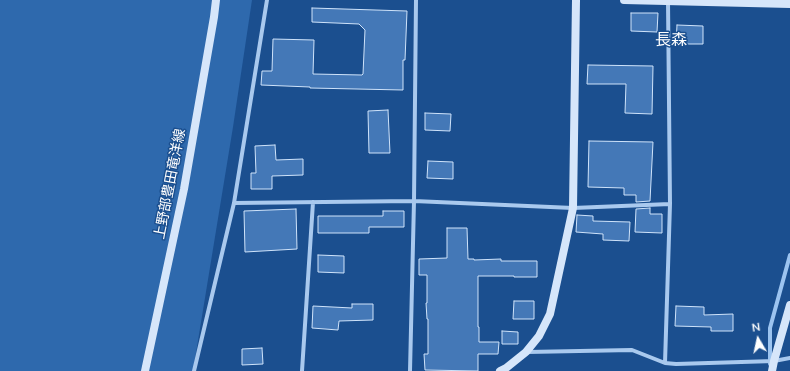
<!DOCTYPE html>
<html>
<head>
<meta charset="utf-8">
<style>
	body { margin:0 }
	#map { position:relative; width:790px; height:371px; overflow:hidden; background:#1b4f8f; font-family:Mulish,sans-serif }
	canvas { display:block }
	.north { position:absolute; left:738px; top:319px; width:40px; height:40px; -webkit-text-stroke:3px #1b4f8f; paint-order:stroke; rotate:351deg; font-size:11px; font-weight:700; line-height:16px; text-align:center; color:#fff }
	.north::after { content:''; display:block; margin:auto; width:14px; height:18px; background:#fff; clip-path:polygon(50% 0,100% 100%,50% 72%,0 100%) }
</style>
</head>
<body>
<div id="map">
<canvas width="790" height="371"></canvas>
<div class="north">N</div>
</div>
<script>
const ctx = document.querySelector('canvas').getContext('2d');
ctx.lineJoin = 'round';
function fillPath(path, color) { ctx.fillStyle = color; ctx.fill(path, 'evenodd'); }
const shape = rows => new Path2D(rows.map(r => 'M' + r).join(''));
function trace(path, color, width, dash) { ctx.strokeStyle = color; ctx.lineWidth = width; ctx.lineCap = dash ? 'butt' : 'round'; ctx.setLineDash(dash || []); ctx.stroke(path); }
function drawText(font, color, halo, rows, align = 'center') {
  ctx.font = font + ' Mulish,"Noto Sans JP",sans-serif'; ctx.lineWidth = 3; ctx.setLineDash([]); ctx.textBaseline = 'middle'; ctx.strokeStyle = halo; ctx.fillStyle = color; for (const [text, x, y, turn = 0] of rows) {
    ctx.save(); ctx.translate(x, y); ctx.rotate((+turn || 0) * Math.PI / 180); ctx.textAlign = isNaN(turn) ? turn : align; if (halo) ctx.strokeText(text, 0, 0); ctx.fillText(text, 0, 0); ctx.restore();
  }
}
fillPath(shape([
	[0,0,252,0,233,127,193,371,0,371]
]), '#2e69ad');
trace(shape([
	[770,364,770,328,790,255]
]), '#9cc4f0', 4);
const building = shape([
	[312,8,407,11,405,60,403,60,403,90,310,88,310,87,261,85,262,71,272,71,273,39,314,40,313,74,362,75,363,74,365,30,359,24,312,22,312,8],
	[631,13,658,13,657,32,631,31,631,13],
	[677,25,703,26,703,44,676,44,677,25],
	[588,65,653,66,652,114,625,113,626,84,587,84,588,65],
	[388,110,390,153,369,153,368,111,388,110],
	[425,113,451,114,450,131,425,130,425,113],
	[589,141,653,142,650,201,636,202,636,195,624,195,624,188,588,187,589,141],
	[275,145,276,160,303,159,303,175,272,176,272,189,251,189,251,173,256,173,255,146,275,145],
	[428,161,453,162,453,179,427,178,428,161],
	[650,208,650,214,662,214,662,233,635,232,636,209,650,208],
	[296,209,297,249,245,252,244,211,296,209],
	[383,211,404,211,404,227,369,227,369,233,318,233,318,216,383,216,383,211],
	[577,215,593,216,593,221,630,222,629,241,603,240,603,234,576,232,577,215],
	[447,228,467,228,468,259,474,259,474,260,501,259,501,261,537,261,537,277,514,277,514,276,478,276,478,327,479,327,479,342,499,342,498,354,478,354,478,371,425,370,424,354,428,354,428,319,427,319,426,303,427,303,427,275,419,275,419,259,447,258,447,228],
	[318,255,344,256,344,273,318,272,318,255],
	[514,301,534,301,534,319,513,319,514,301],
	[352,304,373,304,373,320,339,321,338,330,312,328,313,306,352,308,352,304],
	[676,306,704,307,704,315,733,314,733,331,711,331,711,327,675,326,676,306],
	[502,331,518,332,518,344,502,344,502,331],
	[262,348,263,364,242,365,242,349,262,348]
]);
fillPath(building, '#4478b7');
trace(building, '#cfe3fa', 1);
trace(shape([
	[234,203,414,201,573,208,670,204],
	[527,352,632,350,665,363,676,364,774,361,790,358],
	[665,363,670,204,668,1],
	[194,371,234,203,267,0],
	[302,371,313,202],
	[410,371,414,201,416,0]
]), '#a9c9ee', 4);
trace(shape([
	[624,0,790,4],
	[145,371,184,189,214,17,216,0],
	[500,371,506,368,526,352,539,336,550,314,573,208,576,0],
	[772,371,774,361,790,305]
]), '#d6e6fa', 8);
drawText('14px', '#fff', '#1b4f8f', [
	["上野部豊田竜洋線",170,184,-79]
]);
drawText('16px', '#fff', '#1b4f8f', [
	["長森",671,40]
]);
</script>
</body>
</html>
